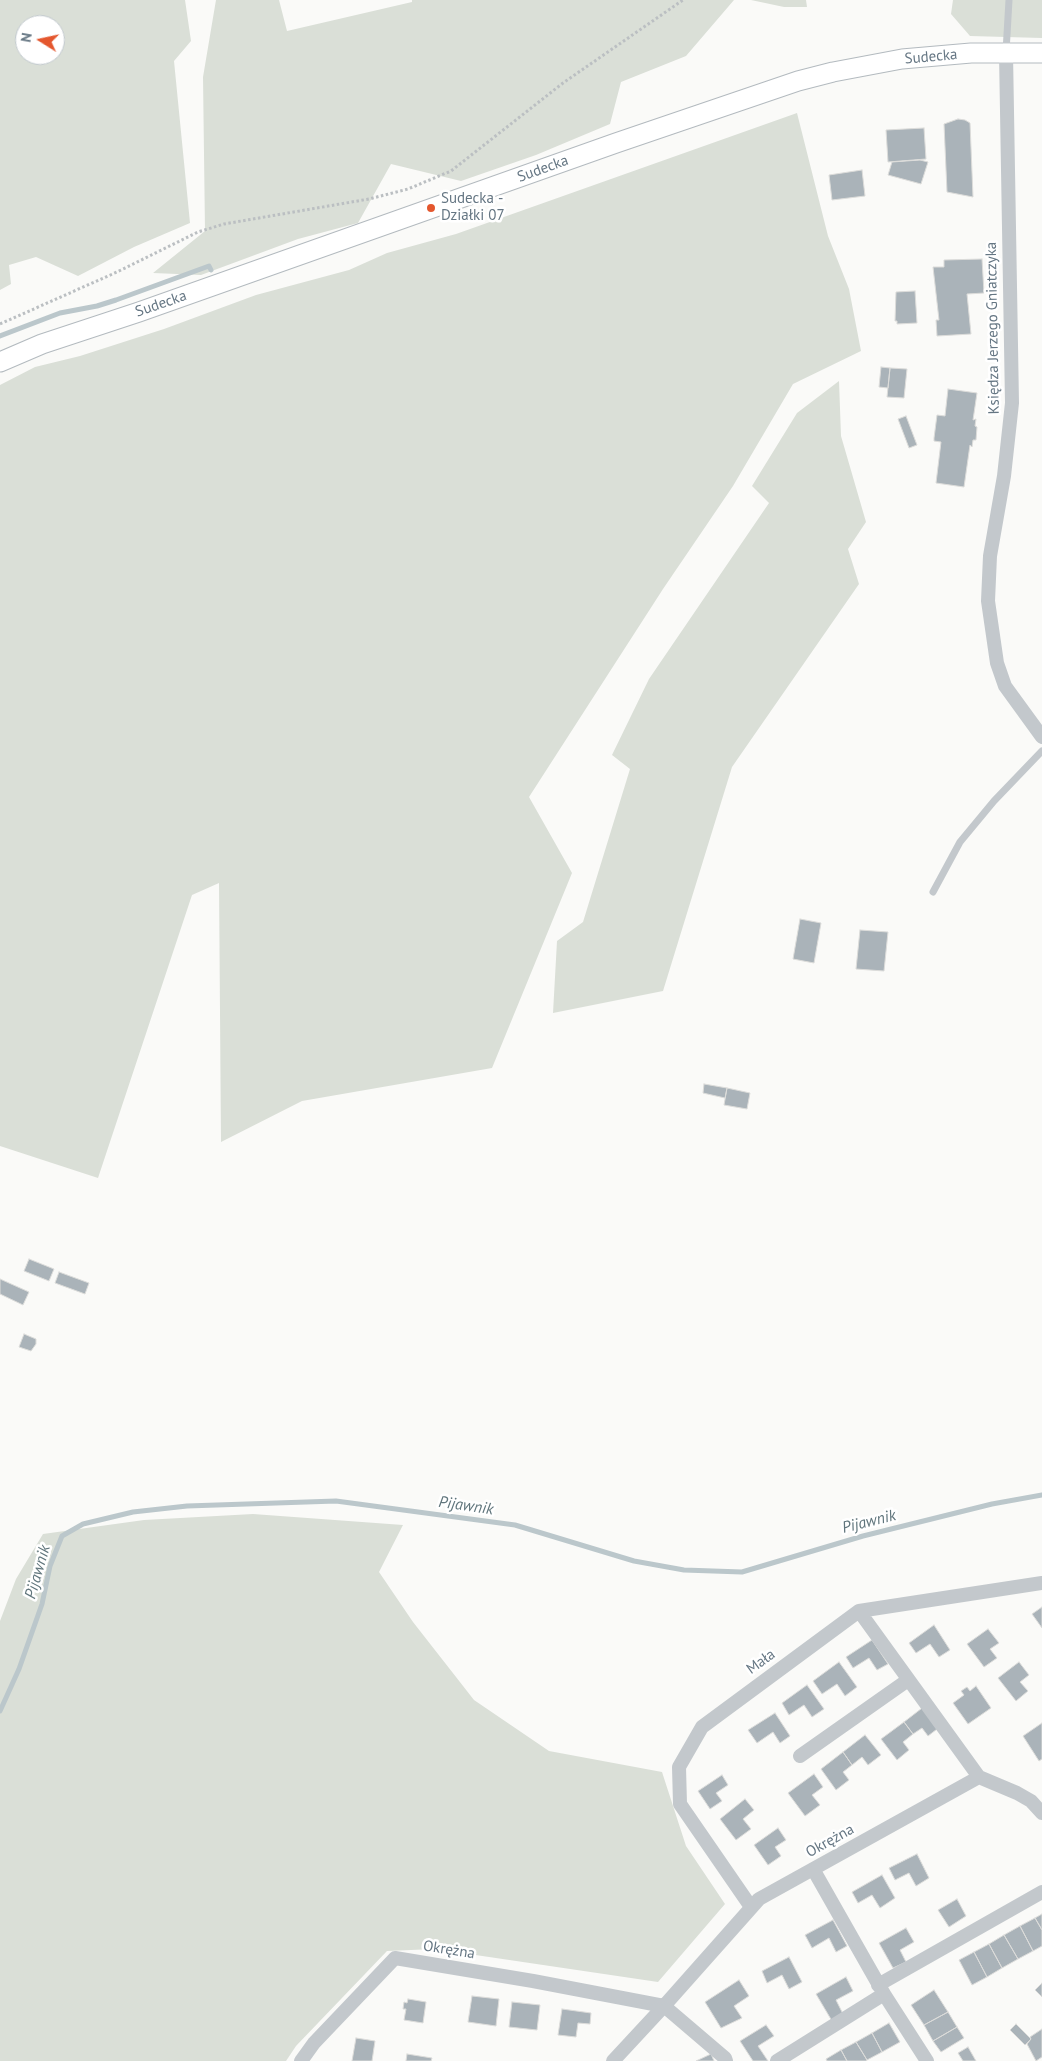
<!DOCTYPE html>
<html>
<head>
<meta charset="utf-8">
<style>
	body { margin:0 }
	#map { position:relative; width:1042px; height:2061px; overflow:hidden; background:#fafaf8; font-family:"PT Sans",sans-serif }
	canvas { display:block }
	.north { position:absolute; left:15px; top:15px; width:50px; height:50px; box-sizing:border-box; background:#fff; border:1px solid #c1c8cd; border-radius:50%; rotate:280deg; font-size:14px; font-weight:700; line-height:20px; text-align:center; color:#657683 }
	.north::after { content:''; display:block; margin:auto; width:18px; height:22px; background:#e4572e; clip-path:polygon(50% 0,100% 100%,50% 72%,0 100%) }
</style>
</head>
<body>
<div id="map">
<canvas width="1042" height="2061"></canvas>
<div class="north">N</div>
</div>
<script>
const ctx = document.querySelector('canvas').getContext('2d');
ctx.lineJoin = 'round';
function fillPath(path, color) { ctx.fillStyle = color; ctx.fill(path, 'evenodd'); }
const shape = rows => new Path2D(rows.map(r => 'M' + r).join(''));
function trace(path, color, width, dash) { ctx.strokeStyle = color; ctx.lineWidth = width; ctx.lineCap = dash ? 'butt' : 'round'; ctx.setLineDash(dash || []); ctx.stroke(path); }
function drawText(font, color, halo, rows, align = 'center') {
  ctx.font = font + ' "PT Sans",sans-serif'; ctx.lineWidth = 5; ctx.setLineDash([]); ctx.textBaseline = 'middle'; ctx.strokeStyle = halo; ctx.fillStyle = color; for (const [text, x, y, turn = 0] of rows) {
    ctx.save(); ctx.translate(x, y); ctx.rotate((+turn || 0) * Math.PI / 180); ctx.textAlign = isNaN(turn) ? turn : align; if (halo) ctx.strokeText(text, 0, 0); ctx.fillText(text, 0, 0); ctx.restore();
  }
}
fillPath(shape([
	[0,0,185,0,191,41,174,61,190,223,134,247,78,276,36,257,9,265,11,284,0,290],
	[25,25,55,25,55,55,25,55],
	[216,0,279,0,287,31,412,2,412,0,734,0,686,56,621,82,610,124,536,155,461,181,391,164,358,223,298,239,201,275,153,273,205,231,203,77],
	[751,0,806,0,807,7,784,7],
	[953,0,1042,0,1042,38,970,36,951,14],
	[797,113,828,236,849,289,861,351,793,384,733,486,663,589,529,797,572,873,492,1068,302,1101,221,1142,219,883,192,895,98,1178,0,1146,0,385,35,367,80,356,164,329,256,295,349,270,387,253,456,234],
	[839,381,841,436,866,522,848,549,859,584,732,767,663,991,553,1013,557,941,583,922,630,769,612,755,649,679,769,503,752,486,797,413],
	[253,1514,403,1525,379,1572,413,1622,474,1700,549,1751,662,1772,686,1846,725,1904,658,1982,435,1949,387,1951,296,2046,286,2061,0,2061,0,1621,16,1579,43,1534,144,1520]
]), '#dadfd7');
trace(shape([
	[0,336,60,313,97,306,116,300,209,266,211,270],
	[0,1711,19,1669,42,1604,50,1566,62,1536,83,1524,133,1512,187,1506,336,1501,515,1525,634,1561,684,1570,742,1572,863,1536,992,1504,1042,1495]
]), '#bbc7cb', 5);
const building = shape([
	[958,119,965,120,970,123,973,197,947,192,944,124,958,119],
	[924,128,926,159,888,162,886,130,924,128],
	[920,160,928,162,921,184,888,175,892,162,920,160],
	[862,170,865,196,832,200,829,175,862,170],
	[982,259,984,293,967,294,971,334,937,336,936,320,939,320,933,267,944,267,944,260,982,259],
	[915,291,917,323,897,324,897,321,895,321,896,292,915,291],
	[881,367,890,368,888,388,879,387,881,367],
	[890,368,907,369,904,398,887,397,890,368],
	[948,389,977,393,973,420,976,419,975,426,977,427,976,440,973,440,972,447,970,445,964,487,936,483,941,442,934,441,934,438,937,415,945,416,948,389],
	[906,416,917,445,909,448,898,419,906,416],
	[800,919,821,923,814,963,793,959,800,919],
	[860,930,888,932,884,971,856,969,860,930],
	[704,1084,727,1088,725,1098,703,1093,704,1084],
	[727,1088,750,1093,747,1109,724,1105,727,1088],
	[29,1259,54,1269,49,1281,24,1271,29,1259],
	[59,1272,89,1283,85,1294,55,1283,59,1272],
	[0,1279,29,1292,23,1305,0,1294,0,1279],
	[24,1334,36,1339,36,1344,31,1351,19,1347,24,1334],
	[1042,1607,1042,1628,1032,1614,1042,1607],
	[934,1625,950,1650,939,1657,930,1644,916,1653,909,1643,934,1625],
	[988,1629,999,1643,990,1649,997,1658,984,1667,967,1644,988,1629],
	[872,1640,888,1664,877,1670,869,1658,853,1668,846,1657,872,1640],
	[839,1662,857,1687,845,1696,837,1684,822,1694,813,1681,839,1662],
	[1019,1662,1029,1675,1020,1682,1028,1691,1016,1701,998,1678,1019,1662],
	[807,1685,824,1709,812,1717,804,1705,789,1715,782,1703,807,1685],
	[976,1686,991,1708,968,1724,953,1703,964,1695,961,1691,967,1687,970,1691,976,1686],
	[926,1705,941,1726,928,1736,922,1728,913,1734,904,1722,926,1705],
	[775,1713,790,1736,780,1743,773,1732,757,1743,748,1730,775,1713],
	[904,1722,913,1734,903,1742,909,1750,897,1760,881,1739,904,1722],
	[1042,1723,1042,1759,1039,1761,1023,1736,1042,1723],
	[865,1735,881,1755,868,1765,862,1757,852,1765,843,1752,865,1735],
	[843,1752,852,1765,843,1772,849,1780,836,1790,821,1769,843,1752],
	[814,1774,823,1787,812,1795,820,1805,805,1816,788,1793,814,1774],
	[722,1775,728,1785,716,1793,722,1801,710,1809,698,1791,722,1775],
	[745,1799,754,1810,743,1819,751,1829,736,1840,720,1819,745,1799],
	[778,1828,786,1840,775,1847,781,1856,768,1865,754,1845,778,1828],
	[917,1854,929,1878,916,1886,909,1873,895,1880,889,1868,917,1854],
	[882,1875,895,1898,880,1908,872,1895,858,1903,852,1892,882,1875],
	[957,1899,966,1916,949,1927,938,1910,957,1899],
	[1042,1914,1042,1930,1035,1918,1042,1914],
	[1035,1918,1042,1930,1042,1946,1033,1951,1020,1926,1035,1918],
	[833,1920,847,1946,836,1952,829,1938,812,1948,805,1935,833,1920],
	[1020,1926,1033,1951,1018,1959,1004,1935,1020,1926],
	[906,1928,914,1942,900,1950,906,1962,893,1968,879,1943,906,1928],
	[1004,1935,1018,1959,1002,1968,989,1944,1004,1935],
	[989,1944,1002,1968,987,1977,974,1952,989,1944],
	[974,1952,987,1977,972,1985,959,1960,974,1952],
	[789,1957,802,1982,789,1989,782,1975,767,1983,762,1971,789,1957],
	[846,1977,853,1991,836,2000,843,2014,832,2021,816,1994,846,1977],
	[739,1980,749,1996,734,2006,742,2018,721,2028,705,2002,739,1980],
	[1042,1983,1042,1997,1035,1990,1042,1983],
	[934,1990,948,2012,924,2025,911,2005,934,1990],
	[472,1996,499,1999,496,2026,468,2022,472,1996],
	[408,1999,426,2002,423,2023,404,2020,406,2009,403,2009,404,2002,407,2003,408,1999],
	[512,2002,540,2005,537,2030,509,2027,512,2002],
	[562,2009,591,2013,590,2024,578,2023,576,2037,558,2035,562,2009],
	[948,2012,957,2027,933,2041,924,2025,948,2012],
	[889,2023,900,2042,882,2052,872,2033,889,2023],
	[1016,2024,1031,2039,1025,2045,1010,2030,1016,2024],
	[766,2025,774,2036,758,2046,768,2061,753,2061,740,2041,766,2025],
	[957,2027,964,2038,941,2052,933,2041,957,2027],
	[1042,2029,1042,2057,1036,2061,1027,2044,1031,2039,1030,2037,1042,2029],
	[872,2033,882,2052,867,2060,856,2042,872,2033],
	[356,2038,375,2041,372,2061,352,2061,356,2038],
	[856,2042,867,2060,866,2061,847,2061,841,2050,856,2042],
	[968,2047,976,2061,963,2061,958,2053,968,2047],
	[841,2050,847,2061,827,2061,826,2059,841,2050],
	[407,2054,432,2058,431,2061,406,2061,407,2054],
	[711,2054,714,2061,696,2061,711,2054]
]);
fillPath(building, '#aab3b9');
trace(building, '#dcdcda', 1);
const secondary = shape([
	[0,362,42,344,139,312,616,143,798,81,833,72,902,59,971,53,1042,53]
]);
trace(secondary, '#b3babf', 21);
trace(shape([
	[0,324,117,272,198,232,224,224,369,199,408,189,451,171,563,83,683,0]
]), '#bbbfc2', 3, [2.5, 2.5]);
trace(shape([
	[1006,52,1009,0],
	[933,892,960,842,994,801,1042,751]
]), '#c3c8cc', 7);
trace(shape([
	[1006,53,1012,403,1004,476,990,556,988,601,997,663,1005,686,1042,737],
	[859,1611,979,1777],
	[800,1756,908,1680],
	[751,1907,680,1804,679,1767,702,1727,859,1611,1042,1583],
	[878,1985,1042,1892],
	[884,1994,927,2061],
	[301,2061,314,2043,395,1958,533,1981,664,2006,725,2058,726,2061],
	[613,2061,664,2006,759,1899,979,1777,1017,1793,1031,1801,1042,1813],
	[777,2061,884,1994,813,1869]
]), '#c3c8cc', 14);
trace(secondary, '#fff', 19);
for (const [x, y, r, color] of [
	[431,208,5,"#e4572e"]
]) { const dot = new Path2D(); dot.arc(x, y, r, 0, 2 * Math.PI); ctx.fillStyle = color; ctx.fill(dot); trace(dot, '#fff', 2); }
drawText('15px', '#657683', '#fff', [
	["Sudecka",931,57,-5],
	["Sudecka",543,169,-20],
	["Sudecka",161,304,-19],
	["Księdza Jerzego Gniatczyka",993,328,-91],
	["Mała",761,1662,-36],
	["Okrężna",830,1841,-29],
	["Okrężna",449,1950,9]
]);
drawText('15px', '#657683', '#fff', [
	["Sudecka -",441,199],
	["Działki 07",441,216]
], 'left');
drawText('italic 16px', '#60757c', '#fff', [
	["Pijawnik",466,1506,8],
	["Pijawnik",869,1522,-14],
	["Pijawnik",38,1572,-74]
]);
</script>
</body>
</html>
